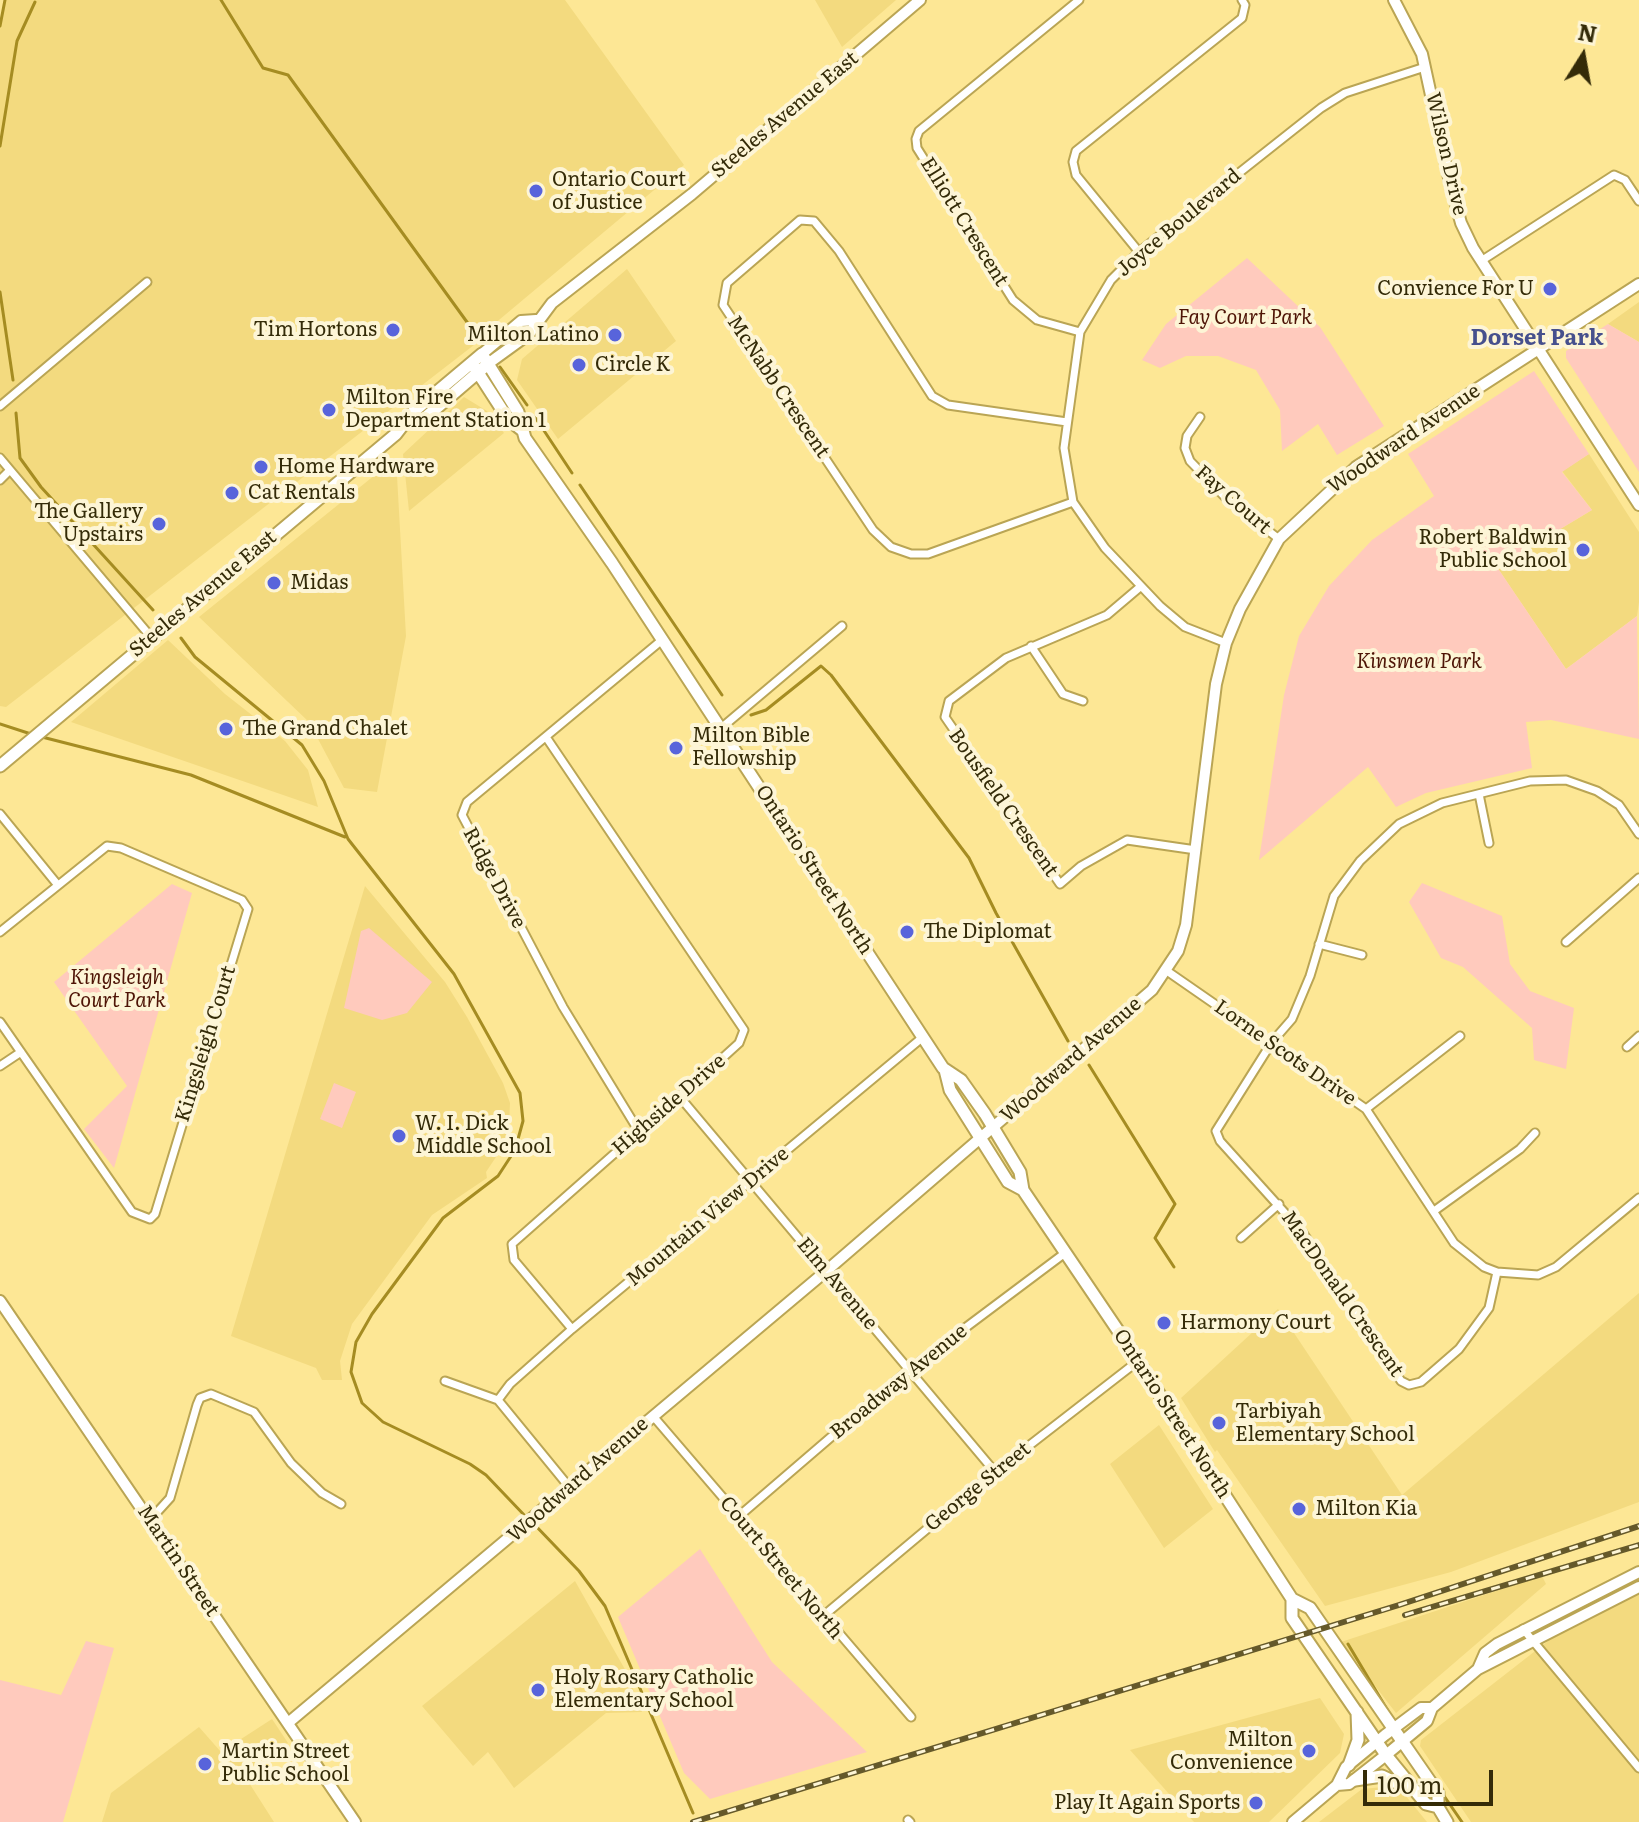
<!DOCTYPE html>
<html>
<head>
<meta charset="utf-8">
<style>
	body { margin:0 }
	#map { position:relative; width:1639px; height:1822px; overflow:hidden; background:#fde795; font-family:Literata,serif }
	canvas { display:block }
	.north { position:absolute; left:1543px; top:16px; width:80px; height:80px; -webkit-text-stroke:6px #fdf5d6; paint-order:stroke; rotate:11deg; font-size:22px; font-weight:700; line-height:32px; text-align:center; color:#342b08 }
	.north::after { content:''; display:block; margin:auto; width:28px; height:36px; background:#342b08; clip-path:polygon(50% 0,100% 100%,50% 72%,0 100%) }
	.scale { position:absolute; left:1363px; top:1770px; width:130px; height:36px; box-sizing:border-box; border:4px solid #342b08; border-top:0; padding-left:10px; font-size:24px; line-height:28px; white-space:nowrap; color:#342b08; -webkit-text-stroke:6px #fdf5d6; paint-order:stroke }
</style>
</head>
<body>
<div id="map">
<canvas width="1639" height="1822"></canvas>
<div class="north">N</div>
<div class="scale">100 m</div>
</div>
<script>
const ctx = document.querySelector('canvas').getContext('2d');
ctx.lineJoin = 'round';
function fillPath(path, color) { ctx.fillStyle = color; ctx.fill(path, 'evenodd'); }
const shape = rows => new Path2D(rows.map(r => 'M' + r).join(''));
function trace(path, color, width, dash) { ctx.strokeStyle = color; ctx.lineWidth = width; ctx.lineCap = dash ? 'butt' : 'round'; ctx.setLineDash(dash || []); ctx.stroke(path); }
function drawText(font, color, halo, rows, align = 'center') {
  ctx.font = font + ' Literata,serif'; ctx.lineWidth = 8; ctx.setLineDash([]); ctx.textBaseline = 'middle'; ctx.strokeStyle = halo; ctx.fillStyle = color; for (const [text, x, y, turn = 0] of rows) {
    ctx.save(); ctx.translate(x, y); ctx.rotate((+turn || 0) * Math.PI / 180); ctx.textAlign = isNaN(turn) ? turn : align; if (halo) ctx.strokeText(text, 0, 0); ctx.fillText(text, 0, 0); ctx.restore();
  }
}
fillPath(shape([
	[6,0,565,0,684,165,481,335,483,338,6,707,0,706,0,27],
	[815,0,896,0,842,47],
	[627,269,676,341,558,439,517,380,522,359],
	[1639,302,1639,342,1608,324],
	[464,397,487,411,504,433,409,511,403,454],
	[1589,454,1639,532,1639,602,1637,616,1566,669,1497,567,1592,510,1562,471],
	[396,458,406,636,377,792,344,788,309,722,199,617],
	[168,640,225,694,285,741,308,770,318,807,71,722],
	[365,886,445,982,467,1017,503,1083,510,1103,509,1126,504,1145,486,1172,487,1178,432,1215,352,1324,340,1361,342,1380,322,1380,316,1368,231,1336],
	[1639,1293,1639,1502,1451,1572,1325,1606,1217,1450,1215,1452,1181,1398,1278,1309,1402,1495],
	[1159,1425,1213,1509,1164,1548,1110,1464],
	[1542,1576,1546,1584,1396,1713,1341,1642],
	[575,1581,627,1673,642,1712,606,1713,514,1788,488,1752,473,1766,422,1706],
	[1639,1593,1639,1822,1471,1822,1420,1746,1421,1740,1557,1634],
	[1320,1698,1344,1734,1340,1753,1269,1822,1194,1822,1130,1750],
	[272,1719,288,1743,244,1775,274,1822,102,1822,111,1793,199,1727,221,1752],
	[1383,1787,1401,1790,1427,1822,1319,1822,1362,1789]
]), '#f3da7f');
fillPath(shape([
	[1247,258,1320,327,1384,426,1337,455,1318,424,1282,451,1280,410,1256,370,1218,356,1186,356,1160,368,1142,360,1166,324],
	[1608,324,1639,342,1639,472,1566,358,1566,351],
	[1534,371,1589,454,1562,472,1592,510,1497,567,1566,669,1637,616,1639,739,1551,720,1526,722,1532,768,1426,793,1396,807,1368,767,1259,860,1284,695,1299,636,1329,586,1372,540,1434,496,1408,454],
	[1422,883,1502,916,1510,964,1530,991,1574,1008,1566,1069,1534,1060,1532,1028,1463,967,1441,958,1409,902],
	[172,884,192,893,114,1168,84,1129,127,1086,54,982],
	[369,928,432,982,407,1013,382,1020,344,1008,361,931],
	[334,1083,356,1092,342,1128,320,1119],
	[700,1549,772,1662,867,1752,710,1799,684,1773,618,1617],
	[86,1641,114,1648,63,1822,0,1822,0,1680,61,1695]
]), '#ffcabd');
trace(shape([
	[221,0,263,68,288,75,480,340],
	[0,26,5,0],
	[0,146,17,41,35,2],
	[0,292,13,380],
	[500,367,527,405],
	[16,413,20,458,41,487,153,610],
	[535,417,572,473],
	[580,485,722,695],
	[181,638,195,657,302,745,324,781,348,839,454,974,520,1093,523,1121,515,1150,498,1176,443,1218,372,1314,356,1342,351,1372,362,1403,383,1422,470,1464,486,1475,527,1518],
	[751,715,766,710,821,666,831,675,969,858,996,913,1068,1041],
	[0,724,31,734],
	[42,737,191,775,345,837],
	[1089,1065,1175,1204,1155,1238,1174,1267],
	[533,1523,579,1571,605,1606,693,1813],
	[1348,1644,1388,1711],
	[1442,1793,1462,1822]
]), '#a58c22', 3);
const street = shape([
	[1079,0,919,131,916,139,917,148,1013,300,1037,320,1080,332],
	[1139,252,1076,175,1073,162,1076,151,1242,18,1245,5,1242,0],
	[1481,261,1614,175,1625,180,1639,201],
	[0,406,147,282],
	[1200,417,1187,436,1185,448,1190,461,1227,499,1279,539],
	[1067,422,948,405,932,396,839,251,814,221,800,220,727,283,723,305,873,530,891,547,911,554,928,554,1073,502],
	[0,458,151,637],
	[0,480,10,470],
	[1140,587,1107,615,1006,658,949,701,945,717,1060,884,1081,866,1127,840,1196,850],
	[1226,643,1185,627,1160,606,1105,548,1073,502,1064,448,1080,332,1111,280,1139,252,1321,108,1345,93,1425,67],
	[1031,646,1063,694,1083,701],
	[720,729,842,626],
	[546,737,744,1030,739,1043,717,1063,512,1244,514,1260,572,1329],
	[1479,794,1489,843],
	[0,814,57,884],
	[0,932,107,846,121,848,242,900,248,909,155,1214,150,1219,132,1212,0,1022],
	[1566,942,1639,878],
	[1319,944,1362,955],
	[1167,971,1366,1109,1454,1243,1484,1267,1497,1272,1538,1275,1556,1267,1639,1198],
	[1627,1047,1639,1036],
	[0,1066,21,1052],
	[679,1096,995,1472],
	[1366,1109,1460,1036],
	[638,1130,563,1007,462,815,467,802,662,640],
	[1434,1211,1520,1149,1535,1133],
	[1241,1238,1279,1204],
	[1497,1272,1489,1308,1459,1349,1421,1382,1409,1385,1401,1381,1303,1233,1220,1141,1216,1131,1272,1042,1292,1019,1310,976,1334,896,1360,861,1399,824,1442,803,1530,781,1566,780,1597,791,1619,805,1639,834],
	[445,1381,498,1400,570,1488],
	[498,1400,510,1384,572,1329,923,1037],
	[653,1416,911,1717],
	[738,1517,909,1370,1065,1253],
	[150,1520,170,1498,197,1405,200,1398,211,1394,254,1412,291,1463,322,1493,341,1504],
	[822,1617,995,1472,1138,1361],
	[1523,1629,1639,1768],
	[908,1820,910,1822]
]);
const secondary = shape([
	[1394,0,1422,54,1451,187,1461,223,1473,248,1639,505],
	[482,354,521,321,536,320],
	[489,363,529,334,552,303,692,194,920,0],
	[0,1301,355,1822],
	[1478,1669,1485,1653,1497,1644,1639,1572],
	[288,1723,825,1272,1152,990,1178,951,1186,925,1216,684,1226,643,1240,609,1279,539,1356,467,1639,284],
	[1337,1785,1349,1784,1386,1755,1427,1721,1432,1708,1478,1669,1639,1587],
	[1293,1822,1337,1785,1346,1767,1385,1735,1421,1708,1432,1708]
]);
const primary = shape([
	[475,368,508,419,522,430],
	[407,422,419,423,489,363],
	[0,766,396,434,413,412,482,354,518,412,525,438,612,563,943,1068,961,1080,985,1114,1020,1172,1023,1190,1125,1341,1292,1599,1310,1608,1438,1793,1438,1807,1447,1822],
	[945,1070,950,1090,1008,1182,1023,1190],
	[1292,1599,1292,1618,1386,1755,1426,1804,1438,1807],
	[1349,1765,1358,1740,1357,1712],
	[1355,1780,1382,1776,1409,1789]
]);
trace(street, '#baa554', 11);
trace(secondary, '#baa554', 14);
trace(primary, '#baa554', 15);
trace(street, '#fff', 7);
trace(secondary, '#fff', 10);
trace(primary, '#fff', 11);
const rail = shape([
	[1405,1615,1639,1545],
	[693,1822,1399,1605,1639,1526]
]);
trace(rail, '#65592a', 6);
trace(rail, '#fdf5d6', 3, [9]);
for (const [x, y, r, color] of [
	[536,191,8,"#5864db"],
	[1550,289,8,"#5864db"],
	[393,330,8,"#5864db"],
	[615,335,8,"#5864db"],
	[579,365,8,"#5864db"],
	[329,410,8,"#5864db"],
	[261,467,8,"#5864db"],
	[232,493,8,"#5864db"],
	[159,524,8,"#5864db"],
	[1583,550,8,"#5864db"],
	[274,583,8,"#5864db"],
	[226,729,8,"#5864db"],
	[676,748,8,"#5864db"],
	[907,932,8,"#5864db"],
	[399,1136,8,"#5864db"],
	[1164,1323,8,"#5864db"],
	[1219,1423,8,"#5864db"],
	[1299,1509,8,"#5864db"],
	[538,1690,8,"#5864db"],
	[1309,1751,8,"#5864db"],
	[205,1764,8,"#5864db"],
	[1256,1803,8,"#5864db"]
]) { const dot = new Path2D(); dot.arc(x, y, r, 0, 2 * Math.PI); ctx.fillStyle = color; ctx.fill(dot); trace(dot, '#fdf5d6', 3); }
drawText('20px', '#342b08', '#fdf5d6', [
	["Steeles Avenue East",785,115,-40],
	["Wilson Drive",1446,154,77],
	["Elliott Crescent",964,222,58],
	["Joyce Boulevard",1179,223,-40],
	["McNabb Crescent",778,387,56],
	["Woodward Avenue",1404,439,-34],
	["Fay Court",1233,500,41],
	["Steeles Avenue East",203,594,-40],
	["Bousfield Crescent",1003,803,55],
	["Ontario Street North",814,870,57],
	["Ridge Drive",494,878,62],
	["Kingsleigh Court",206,1044,-73],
	["Lorne Scots Drive",1285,1053,35],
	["Woodward Avenue",1071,1060,-41],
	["Highside Drive",669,1105,-41],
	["Mountain View Drive",708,1217,-40],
	["Elm Avenue",837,1284,50],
	["MacDonald Crescent",1342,1294,55],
	["Broadway Avenue",899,1382,-39],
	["Ontario Street North",1172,1414,57],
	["Woodward Avenue",578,1480,-41],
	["George Street",978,1487,-39],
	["Martin Street",178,1561,56],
	["Court Street North",781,1568,50]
]);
drawText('20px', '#342b08', '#fdf5d6', [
	["Ontario Court",552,180],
	["of Justice",552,203],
	["Convience For U",1534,289,"right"],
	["Tim Hortons",377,330,"right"],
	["Milton Latino",599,335,"right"],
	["Circle K",595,365],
	["Milton Fire",345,398],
	["Department Station 1",345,421],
	["Home Hardware",277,467],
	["Cat Rentals",248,493],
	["The Gallery",143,512,"right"],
	["Upstairs",143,535,"right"],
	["Robert Baldwin",1567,538,"right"],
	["Public School",1567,561,"right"],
	["Midas",290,583],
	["The Grand Chalet",242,729],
	["Milton Bible",692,736],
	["Fellowship",692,759],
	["The Diplomat",923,932],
	["W. I. Dick",415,1124],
	["Middle School",415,1147],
	["Harmony Court",1180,1323],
	["Tarbiyah",1235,1412],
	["Elementary School",1235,1435],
	["Milton Kia",1315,1509],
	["Holy Rosary Catholic",554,1678],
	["Elementary School",554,1701],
	["Milton",1293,1740,"right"],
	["Convenience",1293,1763,"right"],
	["Martin Street",221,1752],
	["Public School",221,1775],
	["Play It Again Sports",1240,1803,"right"]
], 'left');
drawText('italic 20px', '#4e1406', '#fdf5d6', [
	["Fay Court Park",1245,318],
	["Kinsmen Park",1419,662],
	["Kingsleigh",117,978],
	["Court Park",117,1001]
]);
drawText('bold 22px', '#46508d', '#fdf5d6', [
	["Dorset Park",1537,339]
]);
</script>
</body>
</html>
